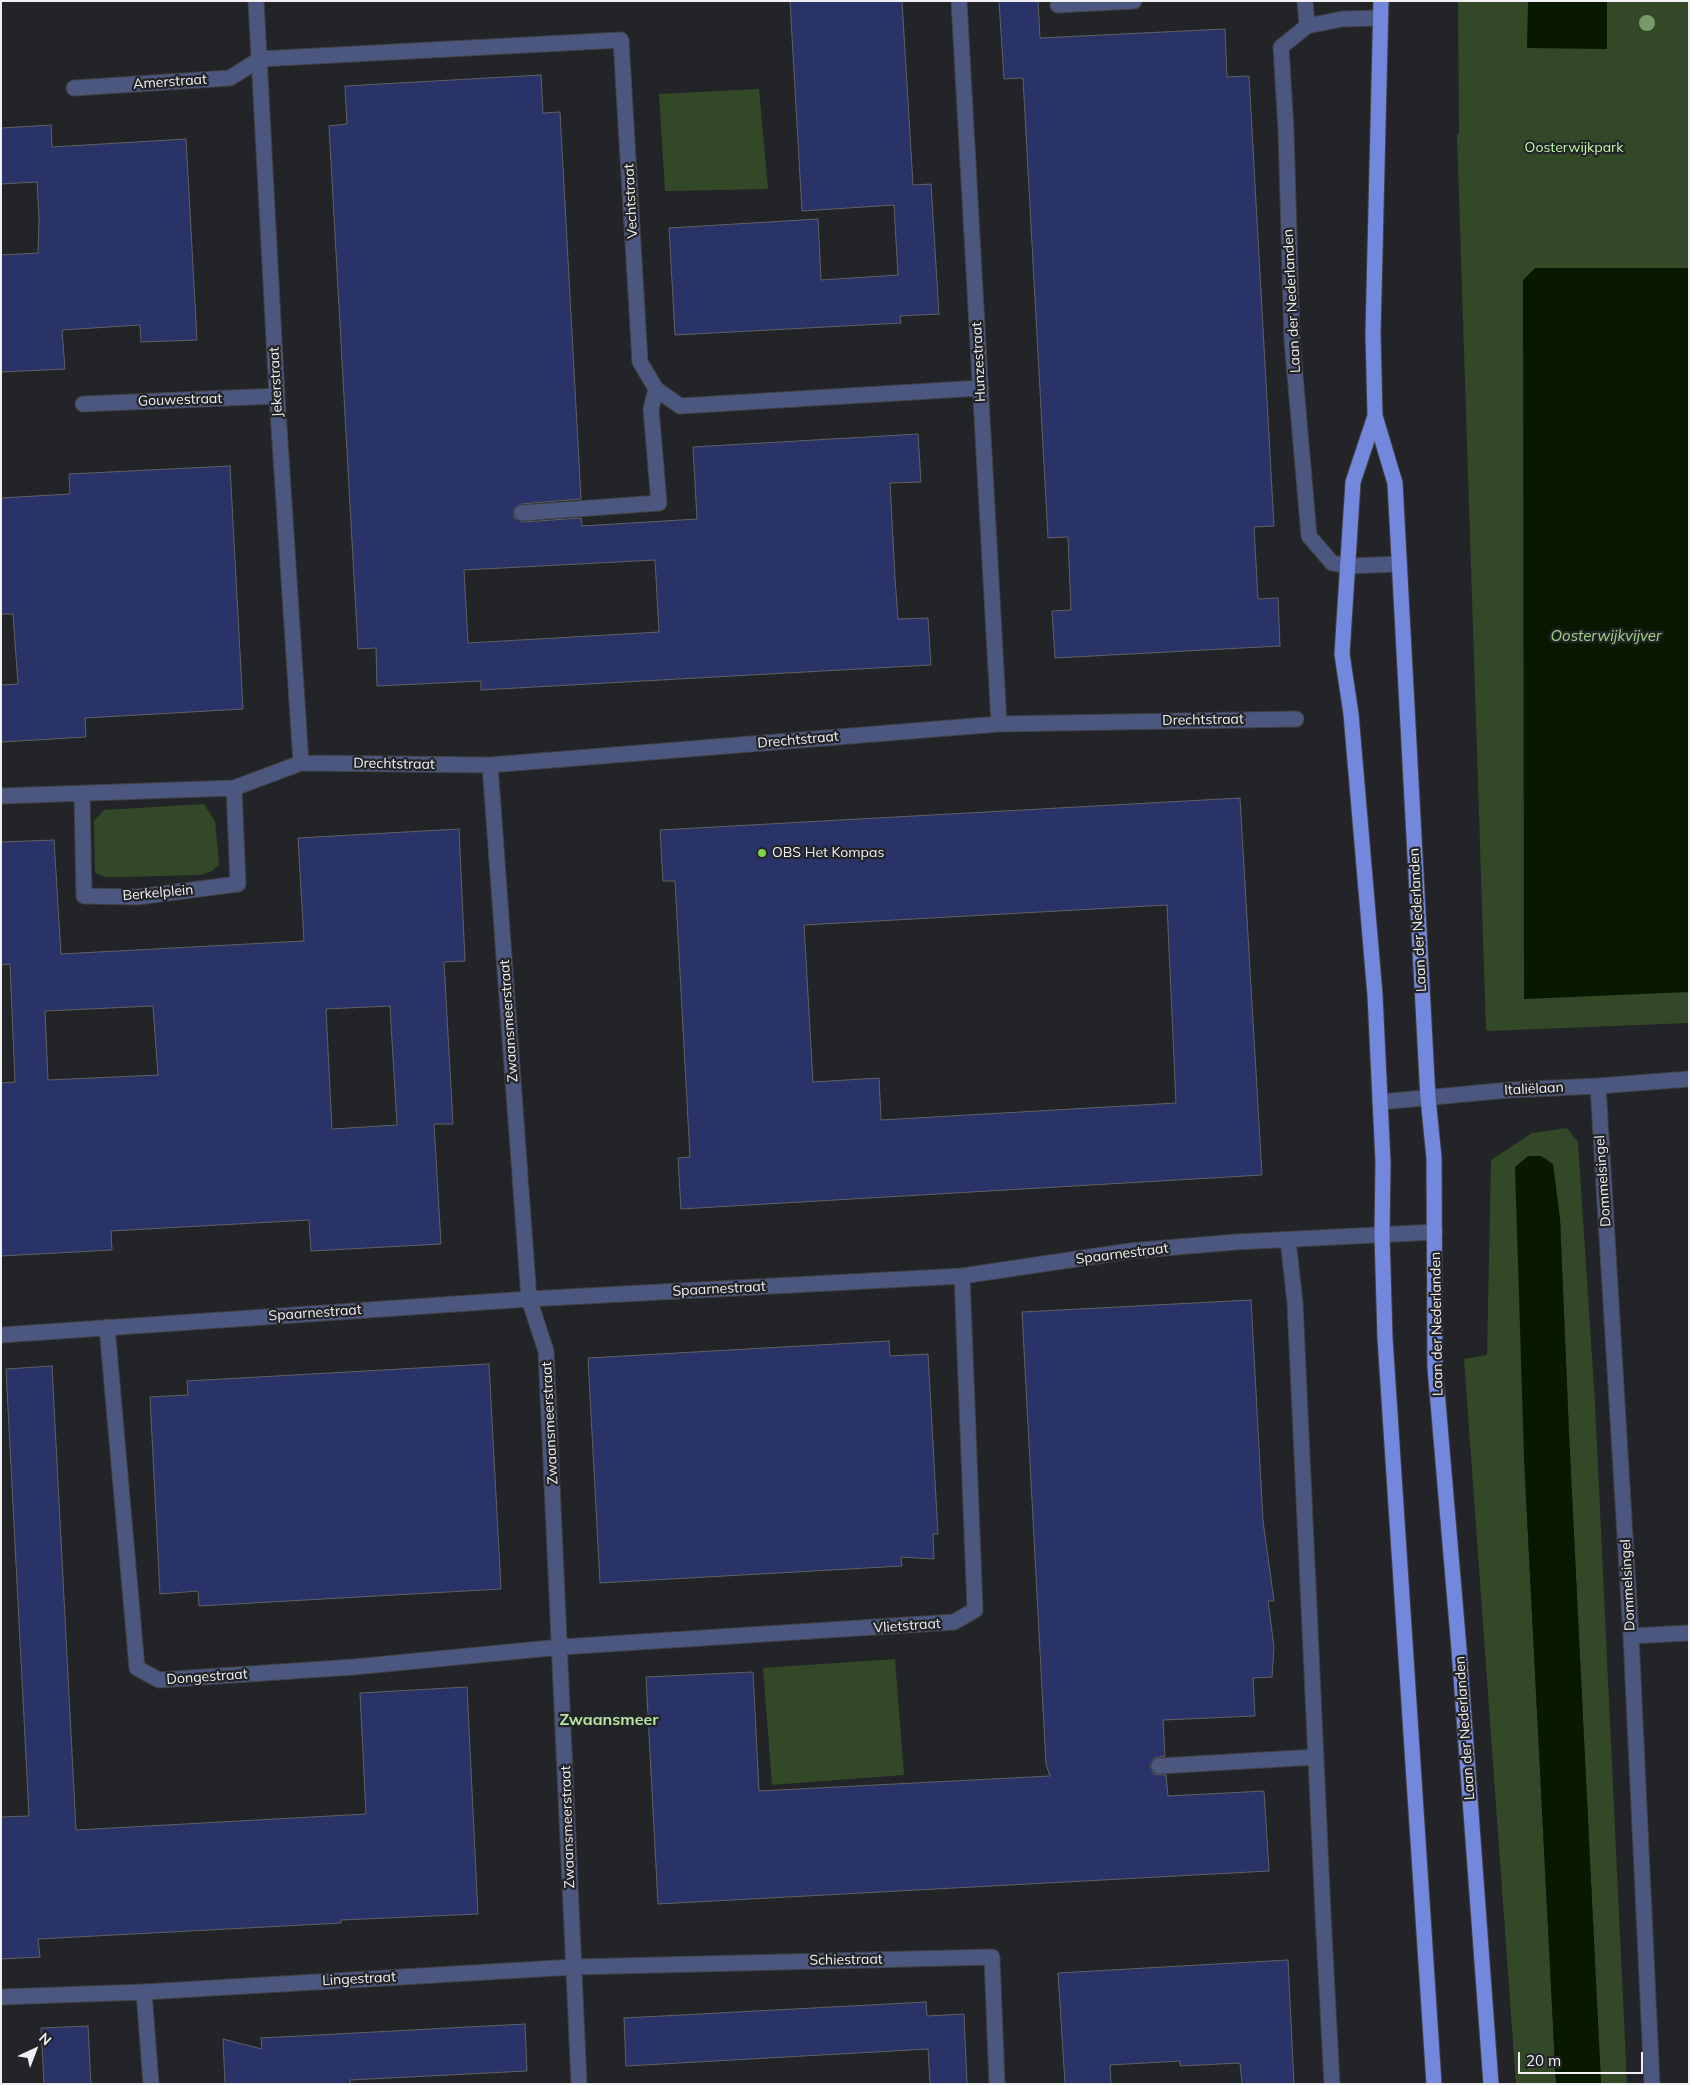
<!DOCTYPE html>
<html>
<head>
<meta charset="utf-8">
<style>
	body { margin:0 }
	#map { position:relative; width:1690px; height:2085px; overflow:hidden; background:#232427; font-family:Mulish,sans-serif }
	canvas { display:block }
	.frame { position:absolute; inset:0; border:2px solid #f0f0f2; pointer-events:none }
	.north { position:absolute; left:10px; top:2025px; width:50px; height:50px; -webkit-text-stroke:4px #232427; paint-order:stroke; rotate:43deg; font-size:14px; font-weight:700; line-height:20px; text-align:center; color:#f0f0f2 }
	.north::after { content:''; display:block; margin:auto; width:18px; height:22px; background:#f0f0f2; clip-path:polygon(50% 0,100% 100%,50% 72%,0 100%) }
	.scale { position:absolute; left:1518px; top:2052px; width:125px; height:22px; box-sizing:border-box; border:2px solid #f0f0f2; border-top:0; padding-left:6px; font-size:15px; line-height:18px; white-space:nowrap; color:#f0f0f2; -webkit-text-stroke:4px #232427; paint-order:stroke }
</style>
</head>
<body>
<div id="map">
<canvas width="1690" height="2085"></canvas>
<div class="frame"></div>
<div class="north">N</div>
<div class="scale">20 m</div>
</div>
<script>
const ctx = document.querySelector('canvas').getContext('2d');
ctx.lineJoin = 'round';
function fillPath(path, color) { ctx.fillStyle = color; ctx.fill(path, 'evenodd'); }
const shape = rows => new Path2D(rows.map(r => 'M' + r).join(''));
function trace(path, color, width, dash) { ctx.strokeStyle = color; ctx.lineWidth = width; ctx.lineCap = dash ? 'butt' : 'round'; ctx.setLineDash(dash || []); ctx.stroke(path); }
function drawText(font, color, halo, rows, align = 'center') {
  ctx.font = font + ' Mulish,sans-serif'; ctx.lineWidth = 4.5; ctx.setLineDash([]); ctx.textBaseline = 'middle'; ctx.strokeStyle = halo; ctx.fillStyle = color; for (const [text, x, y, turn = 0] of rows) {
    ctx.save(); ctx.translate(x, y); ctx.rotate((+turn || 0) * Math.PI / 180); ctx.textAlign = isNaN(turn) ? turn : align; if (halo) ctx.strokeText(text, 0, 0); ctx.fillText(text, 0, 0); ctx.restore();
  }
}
fillPath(shape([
	[1458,1,1689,1,1689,1023,1488,1031,1486,1030,1457,135,1459,134],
	[759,89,768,189,665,191,659,94],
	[204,804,215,821,219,865,212,871,201,875,120,877,106,877,95,873,94,821,104,810],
	[1567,1128,1578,1142,1595,1403,1627,2084,1601,2084,1569,1434,1560,1218,1524,1457,1556,2084,1516,2084,1464,1359,1487,1355,1491,1160,1532,1133],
	[895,1659,904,1775,772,1785,763,1668]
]), '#324827');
fillPath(shape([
	[1528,1,1607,1,1607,49,1527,48],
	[1535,268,1689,268,1689,992,1524,999,1523,280],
	[1528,1156,1541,1156,1553,1164,1560,1218,1569,1434,1601,2084,1556,2084,1524,1457,1515,1167]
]), '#081900');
const building = shape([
	[790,1,902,1,913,185,931,184,939,314,900,316,901,323,675,335,669,228,818,219,821,280,898,275,894,205,802,211,790,1],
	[999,1,1038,1,1040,38,1225,29,1227,77,1249,76,1274,526,1254,527,1258,599,1278,598,1280,646,1055,658,1052,611,1071,610,1068,537,1048,538,1023,78,1004,79,999,1],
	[541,75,543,113,560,112,581,499,521,504,514,509,514,518,523,522,581,518,582,526,697,519,693,447,918,434,921,482,890,483,895,578,898,619,928,618,931,665,481,690,481,681,377,686,376,648,358,649,329,126,347,124,345,86,541,75],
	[655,560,659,632,468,643,464,570,655,560],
	[51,125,52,147,186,139,197,340,141,342,140,325,62,330,65,369,1,372,1,255,38,253,39,218,37,182,1,184,1,128,51,125],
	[230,466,243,709,85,718,86,737,1,742,1,685,18,684,13,614,1,614,1,498,70,494,69,474,230,466],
	[1240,798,1262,1175,681,1209,678,1158,690,1157,675,881,663,881,660,830,1240,798],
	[1167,905,1176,1103,881,1120,879,1078,813,1082,804,925,1167,905],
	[459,829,465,961,444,962,453,1124,434,1124,441,1244,311,1251,309,1220,111,1231,112,1250,1,1256,1,1083,15,1082,10,964,1,965,1,842,54,840,61,954,304,941,298,838,459,829],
	[153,1006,158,1075,48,1080,45,1011,153,1006],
	[390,1006,397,1125,332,1129,326,1009,390,1006],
	[1251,1300,1263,1521,1274,1601,1268,1601,1274,1647,1272,1677,1253,1678,1255,1716,1163,1720,1165,1756,1154,1758,1150,1766,1154,1774,1166,1775,1168,1796,1264,1791,1269,1871,658,1904,646,1677,753,1672,759,1791,1050,1776,1046,1764,1022,1312,1251,1300],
	[889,1341,890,1356,928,1354,938,1534,933,1534,934,1559,901,1557,902,1566,600,1583,588,1358,889,1341],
	[489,1364,501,1589,199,1606,198,1591,160,1594,150,1397,188,1395,187,1381,489,1364],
	[52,1366,76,1830,366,1814,360,1693,467,1687,478,1914,341,1920,341,1923,38,1939,40,1957,1,1959,1,1817,29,1816,6,1369,52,1366],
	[1288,1960,1294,2084,1242,2084,1240,2063,1180,2066,1180,2061,1110,2065,1111,2084,1065,2084,1058,1973,1288,1960],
	[926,2002,927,2016,964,2014,967,2084,930,2084,928,2049,626,2066,624,2018,926,2002],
	[525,2024,527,2071,350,2080,350,2084,225,2084,223,2039,262,2049,261,2038,525,2024],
	[88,2026,91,2084,44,2084,41,2028,88,2026]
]);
fillPath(building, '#293368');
trace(building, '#606164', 1);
const minor = shape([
	[256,1,277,396,301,763],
	[959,1,999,724],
	[1305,1,1307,26],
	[1058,5,1134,1],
	[1380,18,1342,19,1307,26,1281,47,1286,130,1292,340,1309,536,1332,563,1348,566,1399,564],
	[74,88,230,78,260,59,621,40,640,362,656,389,680,406,981,388],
	[83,404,277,396],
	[522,513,659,503,651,409,656,389],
	[490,765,529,1299,546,1351,579,2084],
	[82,794,84,896,137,897,238,884,234,788],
	[1,796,234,788,301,763,490,765,999,724,1296,719],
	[1598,1086,1631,1636,1652,2084],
	[1380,1102,1509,1090,1598,1086,1689,1079],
	[1288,1240,1295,1303,1324,1934,1332,2084],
	[107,1327,137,1668,159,1680,354,1667,561,1647,954,1622,975,1610,962,1276],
	[1,1335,529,1299,962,1276,1130,1251,1236,1242,1435,1232],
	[1631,1636,1689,1633],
	[1159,1766,1316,1757],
	[144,1992,151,2084],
	[1,1997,144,1992,574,1967,992,1957,997,2084]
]);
const major = shape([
	[1381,1,1373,334,1375,416,1395,483,1428,1098,1434,1158,1435,1367,1459,1649,1491,2084],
	[1375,416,1353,482,1342,654,1351,714,1375,995,1383,1162,1382,1235,1385,1338,1434,2084]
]);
trace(minor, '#404143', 17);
trace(major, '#404143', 17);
trace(minor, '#4c5780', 15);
trace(major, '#7387dc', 15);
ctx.fillStyle = '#79996c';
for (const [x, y] of [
	[1647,23]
]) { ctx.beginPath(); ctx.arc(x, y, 8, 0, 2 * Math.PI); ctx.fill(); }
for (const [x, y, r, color] of [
	[762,853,5,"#80d051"]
]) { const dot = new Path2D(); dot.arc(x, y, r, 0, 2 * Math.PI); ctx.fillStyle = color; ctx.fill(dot); trace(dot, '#232427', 2); }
drawText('14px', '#f0f0f2', '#232427', [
	["Amerstraat",170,82,-4],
	["Vechtstraat",631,201,-93],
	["Laan der Nederlanden",1292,301,-93],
	["Hunzestraat",979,362,-93],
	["Jekerstraat",276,382,-93],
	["Gouwestraat",180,400,-2],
	["Drechtstraat",1203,720,-1],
	["Drechtstraat",798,740,-5],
	["Drechtstraat",394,764,1],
	["Berkelplein",158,893,-5],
	["Laan der Nederlanden",1418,920,-93],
	["Zwaansmeerstraat",509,1021,-94],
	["Italiëlaan",1534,1089,-3],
	["Dommelsingel",1603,1181,-94],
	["Spaarnestraat",1122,1254,-7],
	["Spaarnestraat",719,1289,-3],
	["Spaarnestraat",315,1313,-4],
	["Laan der Nederlanden",1437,1324,-91],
	["Zwaansmeerstraat",550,1423,-93],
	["Dommelsingel",1628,1585,-93],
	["Vlietstraat",907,1626,-4],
	["Dongestraat",207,1677,-4],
	["Laan der Nederlanden",1465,1728,-94],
	["Zwaansmeerstraat",568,1827,-92],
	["Schiestraat",846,1960,-1],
	["Lingestraat",359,1979,-3]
]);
drawText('14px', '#c0f8a5', '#232427', [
	["Oosterwijkpark",1574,148]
]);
drawText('14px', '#f0f0f2', '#232427', [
	["OBS Het Kompas",772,853]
], 'left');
drawText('italic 15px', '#9ed584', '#232427', [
	["Oosterwijkvijver",1606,636]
]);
drawText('bold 16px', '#b7e4a2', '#232427', [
	["Zwaansmeer",609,1720]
]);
</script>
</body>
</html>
